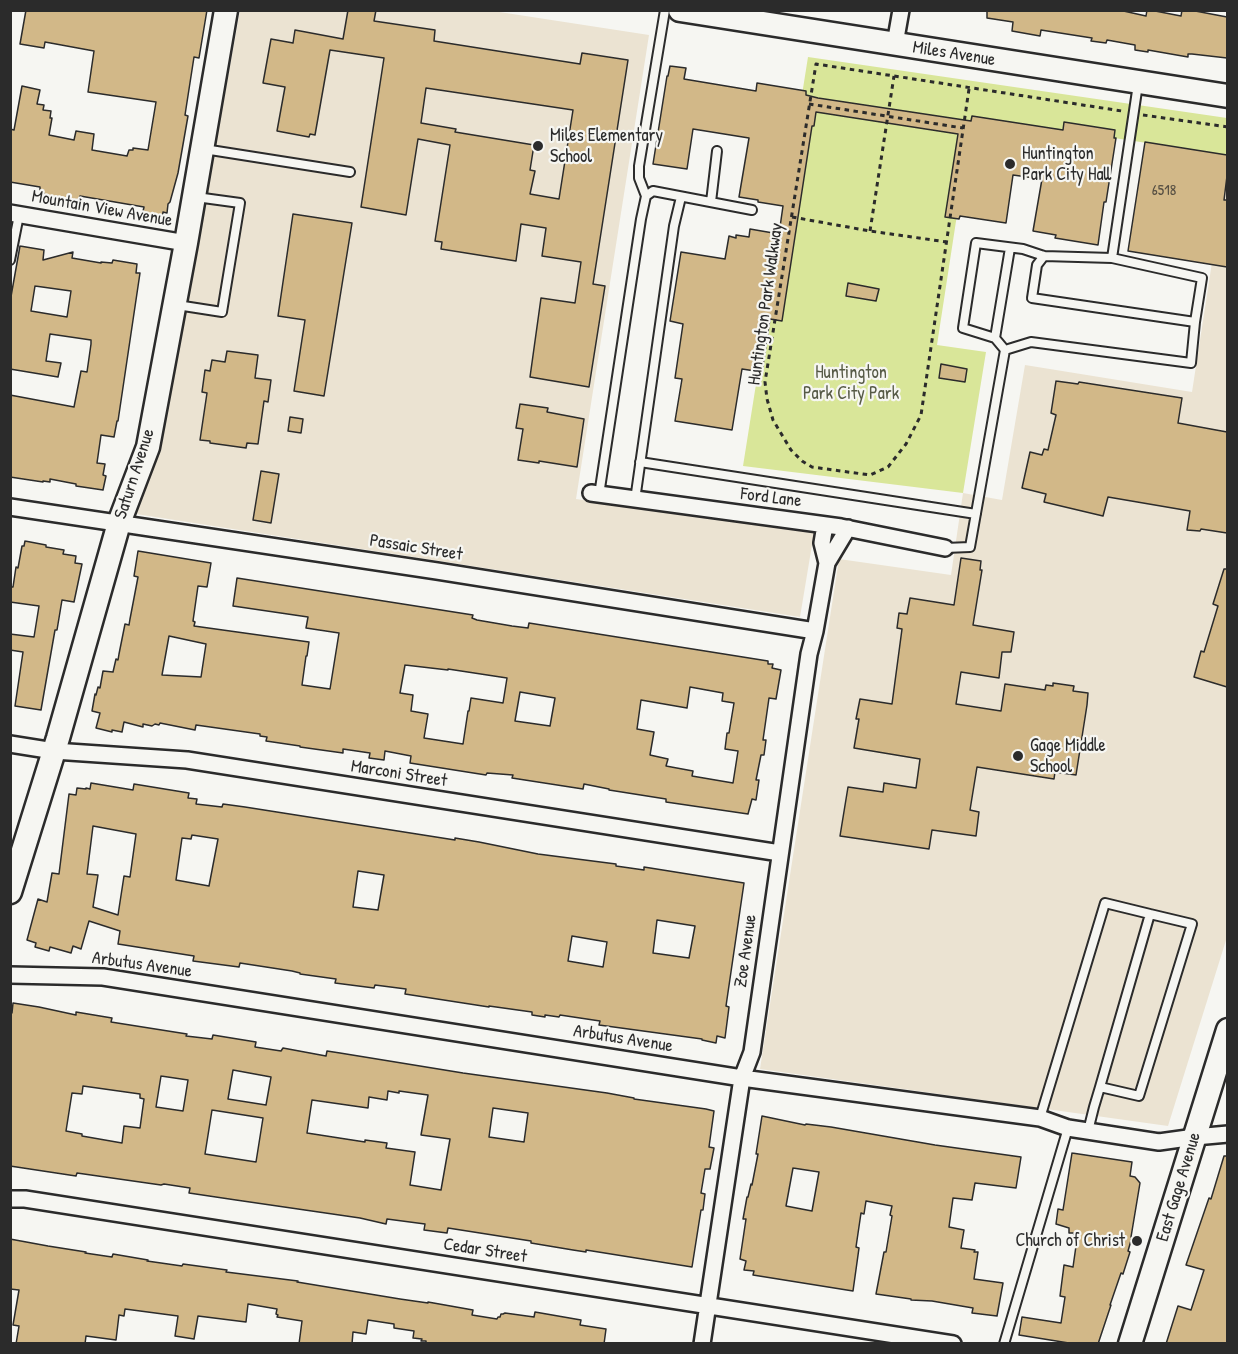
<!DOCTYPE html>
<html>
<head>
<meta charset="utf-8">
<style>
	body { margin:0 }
	#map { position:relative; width:1238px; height:1354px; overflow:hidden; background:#f6f6f2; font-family:"Patrick Hand",sans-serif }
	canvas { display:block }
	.frame { position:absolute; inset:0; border:12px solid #2b2b2b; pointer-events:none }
</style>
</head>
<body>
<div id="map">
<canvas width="1238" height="1354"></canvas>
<div class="frame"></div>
</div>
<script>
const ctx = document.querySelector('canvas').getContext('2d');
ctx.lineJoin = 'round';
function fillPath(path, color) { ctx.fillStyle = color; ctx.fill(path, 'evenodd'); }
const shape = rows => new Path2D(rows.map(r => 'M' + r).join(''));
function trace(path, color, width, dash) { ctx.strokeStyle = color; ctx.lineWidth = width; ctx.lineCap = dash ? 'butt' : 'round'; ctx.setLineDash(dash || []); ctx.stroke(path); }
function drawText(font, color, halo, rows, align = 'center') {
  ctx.font = font + ' "Patrick Hand",sans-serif'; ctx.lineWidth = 4.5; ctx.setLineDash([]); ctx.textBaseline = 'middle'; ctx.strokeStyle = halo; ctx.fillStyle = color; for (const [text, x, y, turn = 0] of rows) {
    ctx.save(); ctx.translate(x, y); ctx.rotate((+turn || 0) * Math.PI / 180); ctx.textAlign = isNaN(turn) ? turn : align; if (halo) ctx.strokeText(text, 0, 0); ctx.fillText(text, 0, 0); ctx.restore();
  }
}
fillPath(shape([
	[240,11,493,11,649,35,576,499,814,533,800,617,136,514,166,418],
	[1227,165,1227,937,1168,1126,760,1069,839,559,951,575,963,493,1002,500,1025,365,1192,392]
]), '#ebe3d2');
fillPath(shape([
	[808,57,1227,118,1227,155,1114,138,1115,130,1065,122,1063,132,1054,128,1042,127,1042,128,972,117,937,345,986,352,963,493,743,466]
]), '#d9e699');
const building = shape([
	[26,10,207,10,199,58,194,57,185,115,188,116,178,173,170,202,168,204,167,213,163,212,162,220,142,216,144,207,80,196,78,204,62,201,63,199,44,196,44,193,40,192,40,187,10,182,10,129,14,130,22,86,40,90,37,104,44,105,43,110,51,111,50,118,52,118,49,135,74,140,76,131,94,134,92,150,127,156,129,150,133,150,133,148,148,150,156,102,88,92,94,51,45,42,44,48,20,44,26,10],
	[348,10,376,10,374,21,435,30,434,41,580,64,582,53,628,60,593,284,605,286,589,387,530,377,541,298,575,303,581,262,542,256,546,228,521,224,516,261,441,249,442,242,435,241,450,145,418,139,406,215,361,207,384,58,330,50,315,135,310,134,309,137,277,131,285,87,263,83,271,39,293,43,295,30,343,39,348,10],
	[426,88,573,110,559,199,530,194,535,171,530,170,534,145,455,132,456,129,421,123,426,88],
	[987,10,1119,10,1146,16,1147,10,1150,10,1181,16,1182,10,1190,10,1227,17,1227,58,1192,54,1188,54,1188,57,1148,50,1148,52,1135,50,1135,45,1107,40,1106,43,1091,41,1092,38,1041,30,1040,36,1012,31,1013,22,987,18,987,10],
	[670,66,686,68,684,79,756,91,757,83,806,91,806,95,818,98,971,121,972,116,1063,130,1064,122,1115,130,1114,138,1116,138,1106,202,1104,202,1098,245,1055,238,1056,235,1033,231,1042,179,1013,175,1006,223,960,216,959,219,945,217,958,134,816,112,814,126,812,126,782,321,770,319,762,372,742,369,732,430,675,421,682,379,675,378,683,324,670,321,681,252,725,259,729,236,736,238,736,235,749,237,750,229,779,234,783,206,758,202,758,200,739,197,749,138,693,129,687,169,653,164,667,76,668,76,670,66],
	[1145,142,1227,155,1227,176,1224,200,1227,200,1227,267,1128,251,1145,142],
	[293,214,352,223,324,396,294,391,305,320,278,316,293,214],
	[20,246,44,250,43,260,73,252,72,258,101,263,101,262,112,263,113,260,137,264,136,273,140,273,118,421,117,421,114,437,101,435,97,463,105,464,103,475,106,476,103,490,76,486,76,484,50,479,50,482,43,481,43,482,10,477,10,395,74,407,81,371,87,372,91,344,91,340,50,334,46,361,61,363,58,377,10,369,10,302,20,246],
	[35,286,71,291,67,317,31,311,35,286],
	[848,283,879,289,876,301,846,296,848,283],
	[227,351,258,355,255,378,271,380,268,402,264,401,258,444,247,443,246,448,210,443,210,441,200,440,207,393,202,392,205,370,210,371,212,360,225,362,227,351],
	[941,364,967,369,965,382,939,378,941,364],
	[1056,381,1078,384,1079,382,1182,398,1178,423,1227,432,1227,533,1201,529,1200,531,1187,530,1190,511,1108,497,1103,516,1044,502,1046,494,1022,488,1030,452,1042,455,1044,449,1048,450,1056,415,1051,413,1056,381],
	[520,404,548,408,547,412,584,419,577,467,539,461,539,463,518,460,523,429,516,428,520,404],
	[290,417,303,419,301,433,288,431,290,417],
	[261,471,279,474,271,523,253,520,261,471],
	[25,541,46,545,46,547,64,550,63,554,76,556,75,563,82,564,74,602,62,600,57,630,55,630,41,710,15,706,23,652,10,650,10,634,34,637,39,606,10,602,10,587,13,587,16,567,18,568,22,546,24,546,25,541],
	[138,551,211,563,207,587,198,586,193,621,195,622,194,626,309,642,307,656,306,656,302,685,330,689,339,633,306,628,308,617,233,606,237,578,473,615,472,618,477,620,512,626,528,628,529,623,768,661,768,664,773,664,772,668,781,670,776,699,769,698,763,740,766,740,764,755,761,755,756,780,759,780,756,800,752,799,748,814,666,802,666,799,609,790,609,789,584,784,583,789,512,778,513,775,487,773,486,775,410,763,411,756,385,751,384,760,369,758,370,753,343,749,343,753,300,747,300,746,266,741,267,737,260,736,260,734,196,725,195,730,160,723,159,725,155,724,152,726,143,724,143,727,124,722,122,732,112,730,112,732,96,728,100,713,92,711,95,694,96,695,98,687,100,688,103,671,113,672,116,659,118,660,119,654,125,624,129,625,130,619,138,577,134,576,138,551],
	[169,636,206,644,201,677,162,675,169,636],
	[405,665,448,670,448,669,507,678,503,703,471,698,469,711,468,711,463,744,424,738,428,714,411,711,413,695,400,693,405,665],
	[690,687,723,693,722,701,734,703,729,733,727,733,725,749,738,751,733,783,692,776,693,771,666,766,668,759,650,755,654,732,637,729,641,700,687,708,690,687],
	[520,692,555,698,550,726,515,721,520,692],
	[961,558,981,561,980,570,982,570,973,625,1014,632,1011,652,1002,652,999,678,961,672,956,704,1001,711,1005,684,1045,690,1046,685,1053,686,1053,683,1074,686,1073,691,1088,693,1087,705,1076,775,1055,772,1054,779,977,767,970,810,979,812,976,836,932,830,929,849,840,836,848,787,883,792,884,783,916,788,920,759,854,748,859,719,856,719,860,699,892,704,902,629,897,628,899,613,907,614,910,598,954,605,961,558],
	[1224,569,1227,569,1227,687,1194,677,1201,651,1204,652,1218,606,1213,604,1224,569],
	[91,783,133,790,134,784,189,793,188,798,197,799,196,804,222,807,223,804,245,807,455,840,455,838,479,842,538,854,616,864,616,866,644,870,644,867,744,883,726,1006,729,1007,725,1038,717,1036,716,1043,702,1040,702,1039,599,1025,600,1021,560,1015,559,1017,545,1015,545,1017,532,1015,532,1012,489,1006,489,1007,405,994,406,989,375,985,374,988,335,983,336,979,300,974,300,973,292,971,240,963,239,967,193,961,194,956,118,944,120,931,89,921,81,949,73,946,71,953,50,947,49,951,35,947,36,943,27,940,38,899,47,902,52,873,59,874,69,794,76,795,77,788,86,789,86,788,90,789,91,783],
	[93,826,136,834,130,877,124,876,118,915,93,907,98,875,87,874,93,826],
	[192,835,218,839,209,886,176,880,182,838,191,839,192,835],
	[358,871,384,875,378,910,353,907,358,871],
	[657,920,695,926,689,958,653,953,657,920],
	[572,936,607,942,603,967,568,961,572,936],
	[13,1003,39,1007,76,1015,76,1012,112,1018,111,1022,187,1034,186,1036,212,1039,213,1035,256,1042,255,1047,281,1051,283,1048,326,1056,327,1051,340,1053,463,1073,607,1093,634,1098,634,1099,706,1109,714,1111,709,1147,714,1148,710,1169,705,1169,701,1193,705,1194,703,1210,701,1210,692,1267,586,1250,586,1252,573,1250,531,1243,531,1241,448,1228,447,1233,424,1230,425,1224,387,1219,386,1224,360,1218,236,1200,189,1193,190,1188,164,1184,161,1185,77,1173,76,1176,10,1166,10,1013,12,1013,13,1003],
	[233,1070,271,1077,266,1105,228,1099,233,1070],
	[161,1076,188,1080,183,1111,156,1107,161,1076],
	[83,1086,140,1094,140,1098,144,1099,140,1128,124,1126,122,1143,82,1136,82,1134,66,1131,72,1093,82,1094,83,1086],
	[388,1091,399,1093,399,1091,428,1095,421,1135,450,1139,441,1190,410,1185,415,1152,386,1148,387,1143,365,1140,365,1142,307,1133,312,1100,368,1108,369,1097,387,1100,388,1091],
	[493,1108,528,1113,524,1142,489,1137,493,1108],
	[212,1110,263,1118,256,1162,205,1154,212,1110],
	[762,1116,805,1125,806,1124,831,1127,935,1145,1021,1157,1016,1188,975,1183,972,1200,953,1198,949,1227,964,1230,961,1248,975,1250,974,1252,978,1252,974,1279,1003,1283,997,1316,972,1313,973,1308,932,1301,911,1300,911,1299,876,1294,884,1252,886,1252,892,1216,890,1215,892,1206,866,1201,864,1214,861,1213,856,1247,859,1248,853,1291,753,1275,754,1271,744,1270,746,1261,740,1259,746,1219,743,1219,747,1197,748,1197,751,1184,752,1185,758,1154,756,1154,762,1116],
	[793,1168,819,1172,812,1211,786,1206,793,1168],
	[1072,1153,1132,1162,1130,1176,1135,1177,1140,1183,1131,1237,1132,1237,1128,1251,1130,1252,1123,1274,1121,1273,1110,1305,1111,1305,1098,1344,1075,1344,1019,1335,1022,1317,1061,1323,1065,1297,1060,1296,1064,1265,1073,1267,1077,1239,1073,1239,1074,1233,1069,1233,1069,1228,1056,1224,1058,1209,1063,1210,1072,1153],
	[1224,1156,1227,1156,1227,1344,1166,1344,1178,1306,1191,1310,1204,1270,1186,1265,1209,1198,1211,1199,1224,1156],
	[10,1239,48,1246,86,1252,85,1253,112,1257,113,1254,148,1260,147,1261,182,1266,183,1264,227,1270,226,1272,298,1281,297,1282,400,1299,428,1303,428,1302,473,1310,472,1315,497,1319,498,1317,500,1317,501,1314,503,1314,505,1313,534,1317,535,1312,581,1320,580,1325,606,1329,604,1344,426,1344,426,1341,421,1341,422,1339,413,1338,414,1331,394,1328,394,1324,368,1320,366,1334,353,1332,352,1344,299,1344,302,1321,277,1317,278,1315,276,1314,277,1309,248,1304,246,1322,198,1316,194,1339,175,1336,178,1316,125,1309,124,1316,119,1315,116,1340,86,1336,85,1344,16,1344,19,1326,13,1325,19,1290,10,1289,10,1239]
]);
fillPath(building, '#d2b888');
trace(building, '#2b2b2b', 1.5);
const lane = shape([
	[204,149,350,172],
	[646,196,653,191,752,210],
	[711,202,717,151],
	[1044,256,1112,258,1202,278,1195,322,1032,298,1037,265,1044,256],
	[1112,258,1138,84],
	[10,260,19,215],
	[177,305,222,312,240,203,196,197],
	[995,338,1010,248],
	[1005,350,1031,342,1191,363,1195,322],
	[640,462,976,514],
	[599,495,641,219,646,196,639,178,639,166,665,10],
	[635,500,674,226,681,197],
	[945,548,970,547,1005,350,995,338,963,328,976,243,1023,249,1044,256],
	[1040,1118,1105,903,1150,914],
	[1088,1131,1094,1107,1100,1087,1150,914,1192,924,1139,1096,1100,1087],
	[1004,1344,1068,1128]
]);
const street = shape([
	[895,44,901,10],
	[10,213,186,243],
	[591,493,841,527,945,548],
	[10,507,437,571,815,631],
	[827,563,848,528],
	[10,744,54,751,187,760,780,853],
	[10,975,103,977,742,1078,1040,1118,1068,1128,1159,1142,1195,1137,1228,1134],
	[10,1199,25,1199,953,1344],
	[702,1344,742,1078,752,1052,809,654,815,631,827,563,822,543,825,525]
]);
const secondary = shape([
	[680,10,1228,96],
	[10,892,58,738,119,523,148,447,186,243,226,10],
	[1130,1344,1228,1030]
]);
trace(lane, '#2b2b2b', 12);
trace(street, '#2b2b2b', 20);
trace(secondary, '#2b2b2b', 27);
trace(shape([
	[969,89,921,415,906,444,888,467,870,475,812,467,802,461,791,450,773,420,767,399,765,382,816,64,1122,111],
	[809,104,963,128],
	[1143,115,1228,127],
	[792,217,870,231,947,242],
	[870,231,894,76]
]), '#2b2b2b', 3, [4.5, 4.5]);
trace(lane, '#f6f6f2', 8);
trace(street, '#f6f6f2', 15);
trace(secondary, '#f6f6f2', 22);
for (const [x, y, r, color] of [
	[538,146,6,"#2b2b2b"],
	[1010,164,6,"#2b2b2b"],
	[1018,756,6,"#2b2b2b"],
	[1137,1241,6,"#2b2b2b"]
]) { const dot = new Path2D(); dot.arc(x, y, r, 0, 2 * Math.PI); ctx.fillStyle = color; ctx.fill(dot); trace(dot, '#f6f6f2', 2); }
drawText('15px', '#554e42', null, [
	["6518",1164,191]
]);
drawText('18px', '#2b2b2b', '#f6f6f2', [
	["Miles Avenue",954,54,9],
	["Mountain View Avenue",102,209,10],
	["Huntington Park Walkway",766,304,-82],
	["Saturn Avenue",135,474,-72],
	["Ford Lane",771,498,7],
	["Passaic Street",416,548,9],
	["Marconi Street",399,774,9],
	["Zoe Avenue",746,951,-82],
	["Arbutus Avenue",142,965,8],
	["Arbutus Avenue",623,1039,9],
	["East Gage Avenue",1179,1187,-73],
	["Cedar Street",485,1251,9]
]);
drawText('18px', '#2b2b2b', '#f6f6f2', [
	["Miles Elementary",550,136],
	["School",550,157],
	["Huntington",1022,154],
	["Park City Hall",1022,175],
	["Gage Middle",1030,746],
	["School",1030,767],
	["Church of Christ",1125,1241,"right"]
], 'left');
drawText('18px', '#565a46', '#f6f6f2', [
	["Huntington",851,373],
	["Park City Park",851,394]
]);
</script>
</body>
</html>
